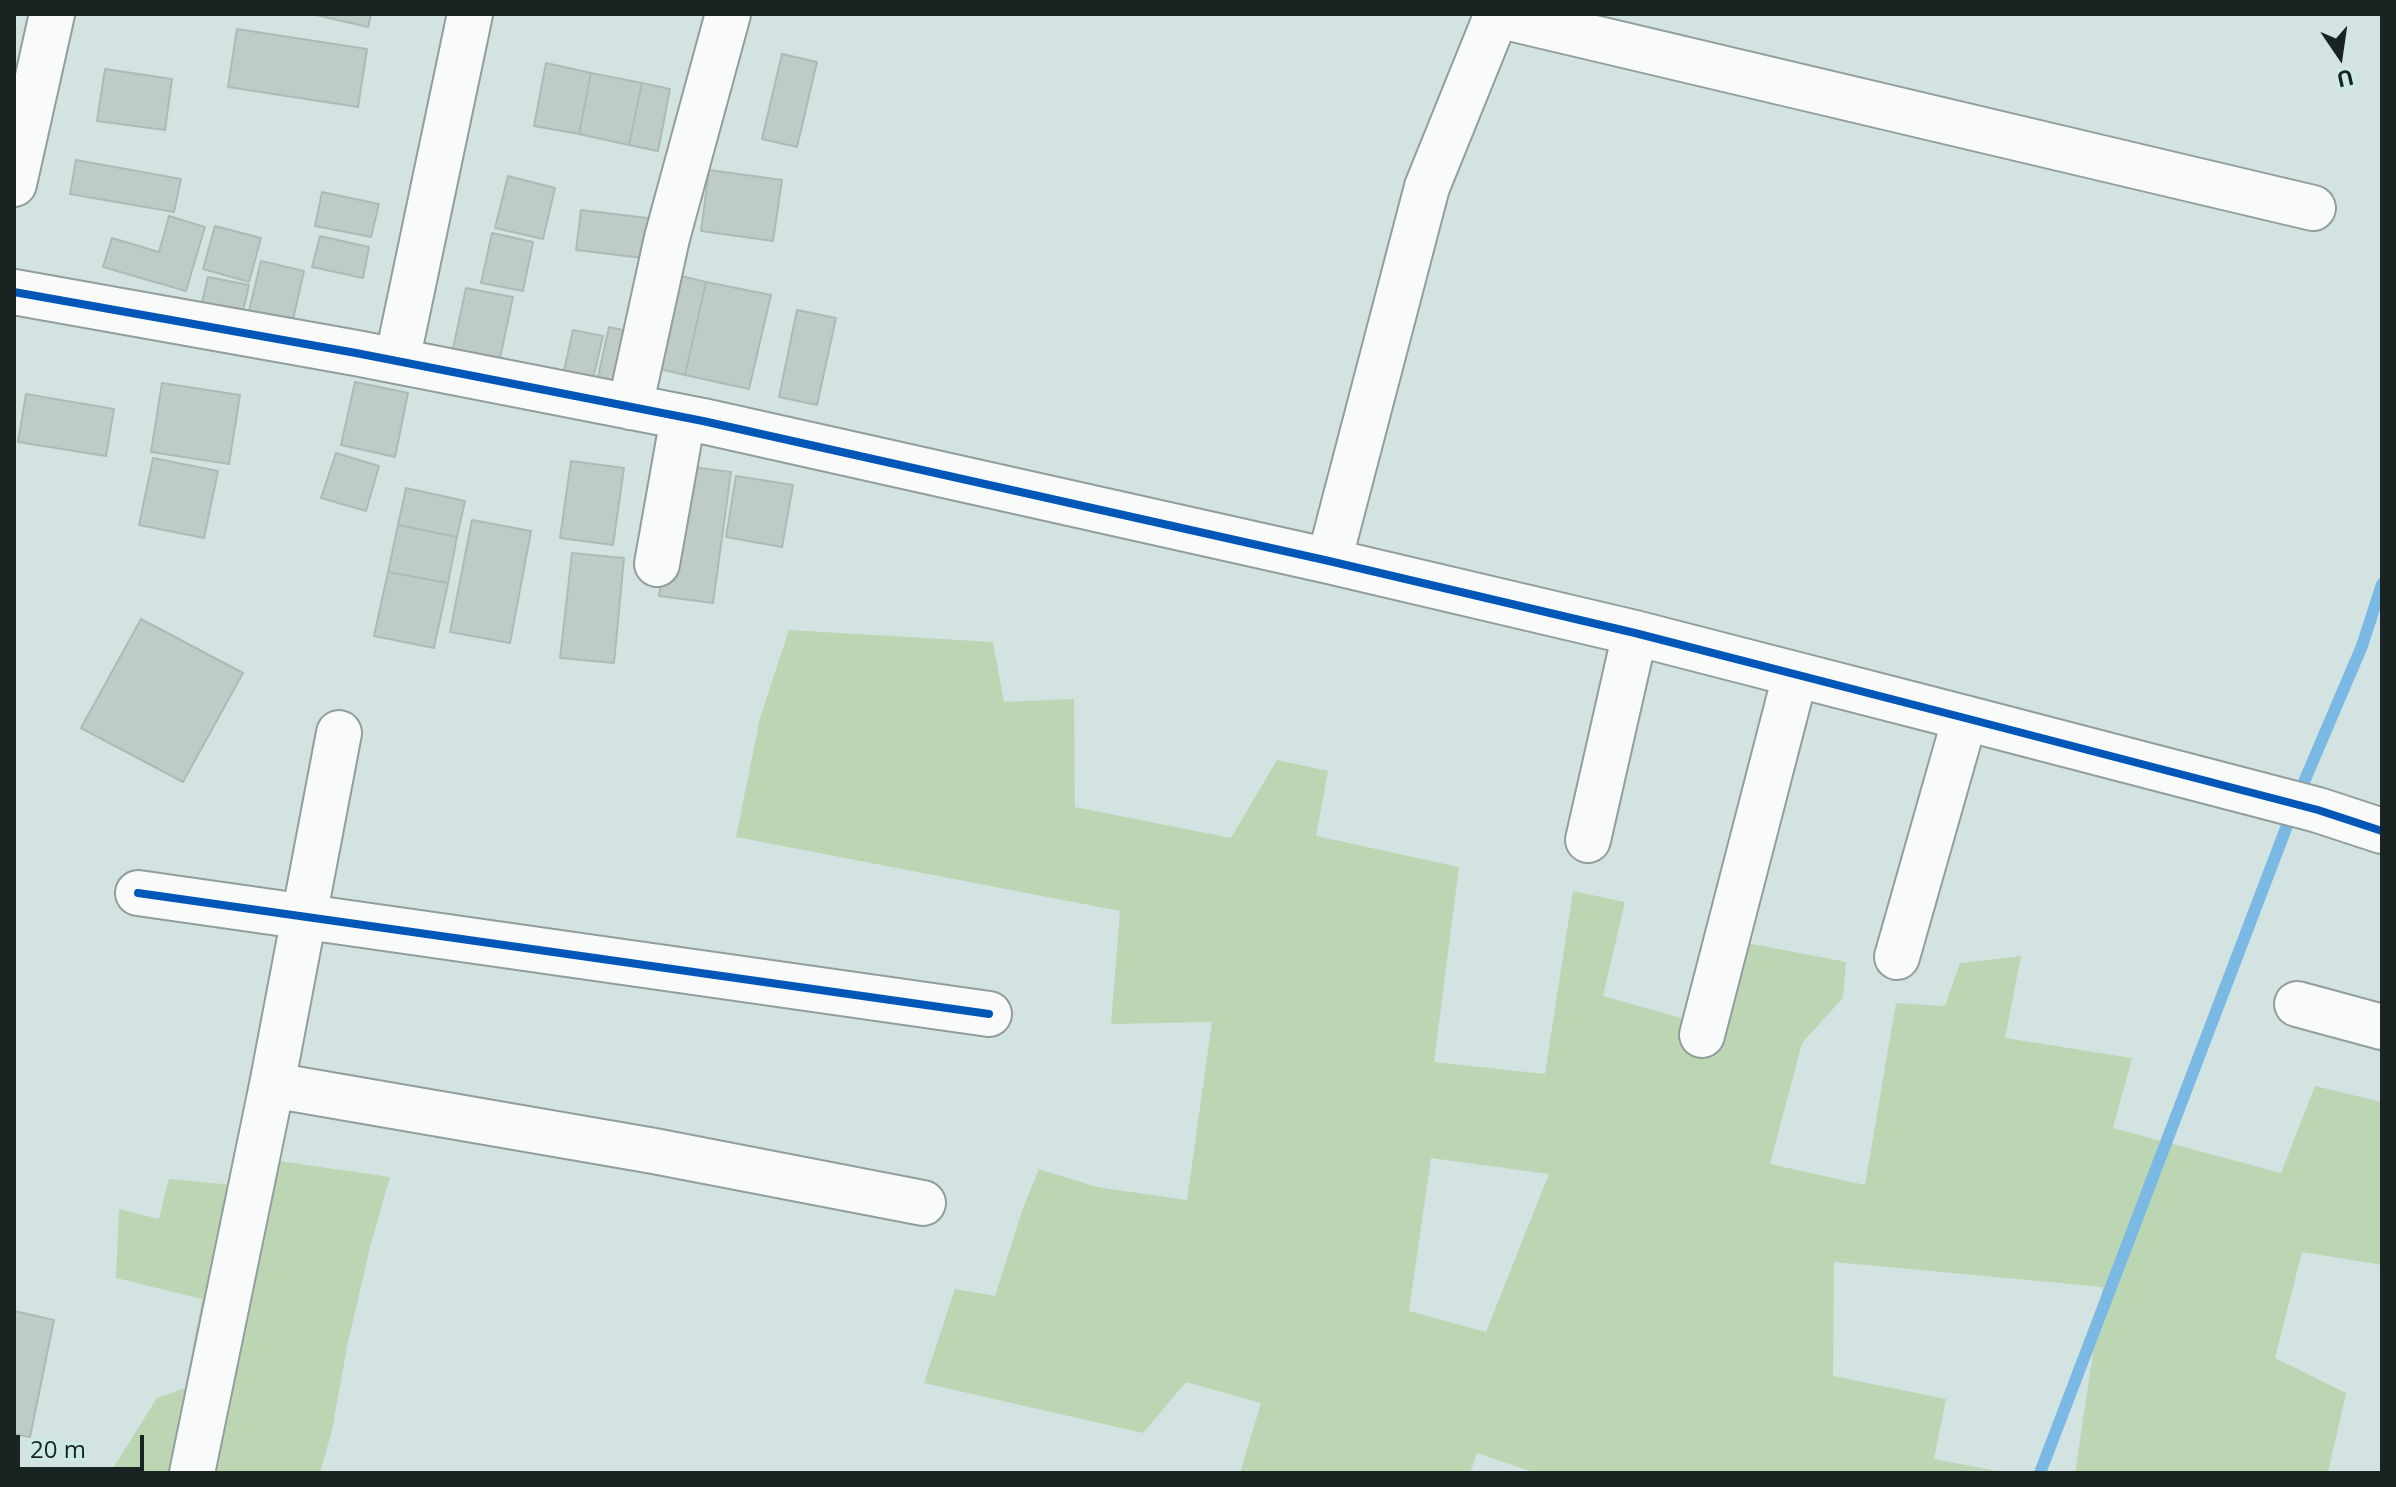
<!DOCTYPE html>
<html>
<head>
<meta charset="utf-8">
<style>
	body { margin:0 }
	#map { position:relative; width:2396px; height:1487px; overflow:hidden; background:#d3e3e1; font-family:"Open Sans",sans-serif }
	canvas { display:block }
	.frame { position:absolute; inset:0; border:16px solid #192422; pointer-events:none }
	.north { position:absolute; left:2300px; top:16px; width:80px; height:80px; -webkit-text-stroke:6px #cceae6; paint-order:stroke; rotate:167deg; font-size:22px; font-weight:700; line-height:32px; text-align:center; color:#192422 }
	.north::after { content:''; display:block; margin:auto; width:28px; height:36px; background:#192422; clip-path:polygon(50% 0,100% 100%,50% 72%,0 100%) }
	.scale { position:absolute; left:16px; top:1435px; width:128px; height:36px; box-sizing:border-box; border:4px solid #192422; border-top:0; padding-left:10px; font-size:24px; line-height:28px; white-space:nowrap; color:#192422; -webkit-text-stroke:6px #cceae6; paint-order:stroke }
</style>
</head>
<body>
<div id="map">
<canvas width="2396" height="1487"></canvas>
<div class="frame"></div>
<div class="north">U</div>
<div class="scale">20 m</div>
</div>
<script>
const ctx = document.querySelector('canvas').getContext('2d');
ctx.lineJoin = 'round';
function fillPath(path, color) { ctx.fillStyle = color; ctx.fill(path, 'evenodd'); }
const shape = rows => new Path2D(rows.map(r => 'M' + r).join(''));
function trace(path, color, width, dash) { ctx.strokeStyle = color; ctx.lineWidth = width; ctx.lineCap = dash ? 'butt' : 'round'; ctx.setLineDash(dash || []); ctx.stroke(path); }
fillPath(shape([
	[789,630,993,642,1004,702,1074,699,1075,807,1231,838,1277,760,1328,771,1316,836,1459,867,1434,1062,1545,1074,1573,891,1625,902,1603,996,1710,1026,1737,941,1846,962,1843,998,1802,1043,1770,1164,1865,1185,1896,1003,1945,1006,1960,963,2021,956,2005,1038,2132,1058,2113,1128,2281,1173,2315,1086,2382,1102,2382,1265,2302,1252,2275,1358,2346,1393,2328,1473,2075,1473,2103,1287,1834,1262,1833,1376,1946,1399,1934,1459,2007,1473,1536,1473,1477,1453,1470,1473,1240,1473,1261,1403,1186,1382,1143,1433,924,1383,955,1289,995,1296,1023,1208,1039,1169,1097,1187,1187,1200,1212,1022,1111,1024,1120,911,736,837,760,718],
	[1431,1158,1549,1174,1486,1332,1409,1311],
	[251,1157,390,1177,370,1247,347,1347,332,1430,320,1473,110,1473,157,1398,185,1388,202,1299,116,1278,119,1209,159,1219,169,1179,234,1185]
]), '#bcd6b4');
trace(shape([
	[2040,1473,2301,789,2362,646,2382,584]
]), '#79b9e4', 12);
const building = shape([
	[312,14,371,14,368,27,312,14],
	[237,29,367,49,358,107,228,87,237,29],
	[782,54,817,62,797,147,762,139,782,54],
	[546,63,591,73,579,134,534,126,546,63],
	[105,69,172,79,165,130,97,121,105,69],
	[591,73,642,83,629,145,579,134,591,73],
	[642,83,670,89,658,151,629,145,642,83],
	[76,160,181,179,174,212,70,194,76,160],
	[709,170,782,180,773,241,701,231,709,170],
	[508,176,555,188,543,239,495,228,508,176],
	[322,192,379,204,371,237,315,226,322,192],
	[581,210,656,219,651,259,576,250,581,210],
	[169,216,205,227,186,291,103,267,112,238,159,252,169,216],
	[215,226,261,238,249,282,203,269,215,226],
	[492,233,533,242,523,291,481,283,492,233],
	[320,236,369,247,363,278,312,267,320,236],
	[261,261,304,271,289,337,245,327,261,261],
	[664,272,706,282,685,375,643,365,664,272],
	[208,277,249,285,239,328,198,319,208,277],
	[706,282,771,295,749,389,685,375,706,282],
	[466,288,513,297,496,377,449,367,466,288],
	[797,310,836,318,817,405,779,397,797,310],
	[609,327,632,332,620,391,596,386,609,327],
	[573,330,603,336,589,396,560,389,573,330],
	[355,382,408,393,395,457,341,445,355,382],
	[162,383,240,395,229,464,151,452,162,383],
	[26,394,114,409,106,456,18,442,26,394],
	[336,453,379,466,366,511,321,498,336,453],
	[153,458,218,471,204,538,139,525,153,458],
	[571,461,624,468,613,545,560,538,571,461],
	[677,465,731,472,713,603,659,596,677,465],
	[736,476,793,485,782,547,726,537,736,476],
	[406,488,465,501,457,537,398,525,406,488],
	[472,520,531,531,510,643,450,632,472,520],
	[398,525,457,537,448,583,388,572,398,525],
	[572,553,624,558,614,663,560,658,572,553],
	[388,572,448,583,434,648,374,636,388,572],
	[141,619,243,673,183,782,81,728,141,619],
	[14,1311,54,1320,30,1437,14,1434,14,1311]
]);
fillPath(building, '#becbc7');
trace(building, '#aebab6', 2);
const minor = shape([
	[1497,15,2313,208],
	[14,292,356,353,703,421,1329,561,1635,633,1965,718,2318,810,2382,831],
	[397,361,470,14],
	[630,407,667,238,728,14],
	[1329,561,1427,187,1497,14],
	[657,564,683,418],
	[1588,840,1635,633],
	[138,893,989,1014],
	[1897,957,1965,718],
	[2297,1004,2382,1027],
	[1702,1035,1795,676],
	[272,1085,654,1151,923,1203],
	[192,1473,272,1085,339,733]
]);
const highway = shape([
	[14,184,52,14]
]);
trace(minor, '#929e9d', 48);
trace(highway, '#929e9d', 48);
trace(minor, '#f8fbfa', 44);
trace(highway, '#f8fbfa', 44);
trace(shape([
	[14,292,356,353,703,421,1329,561,1635,633,1965,718,2318,810,2382,831],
	[138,893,989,1014]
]), '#0057b8', 8);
</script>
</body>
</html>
